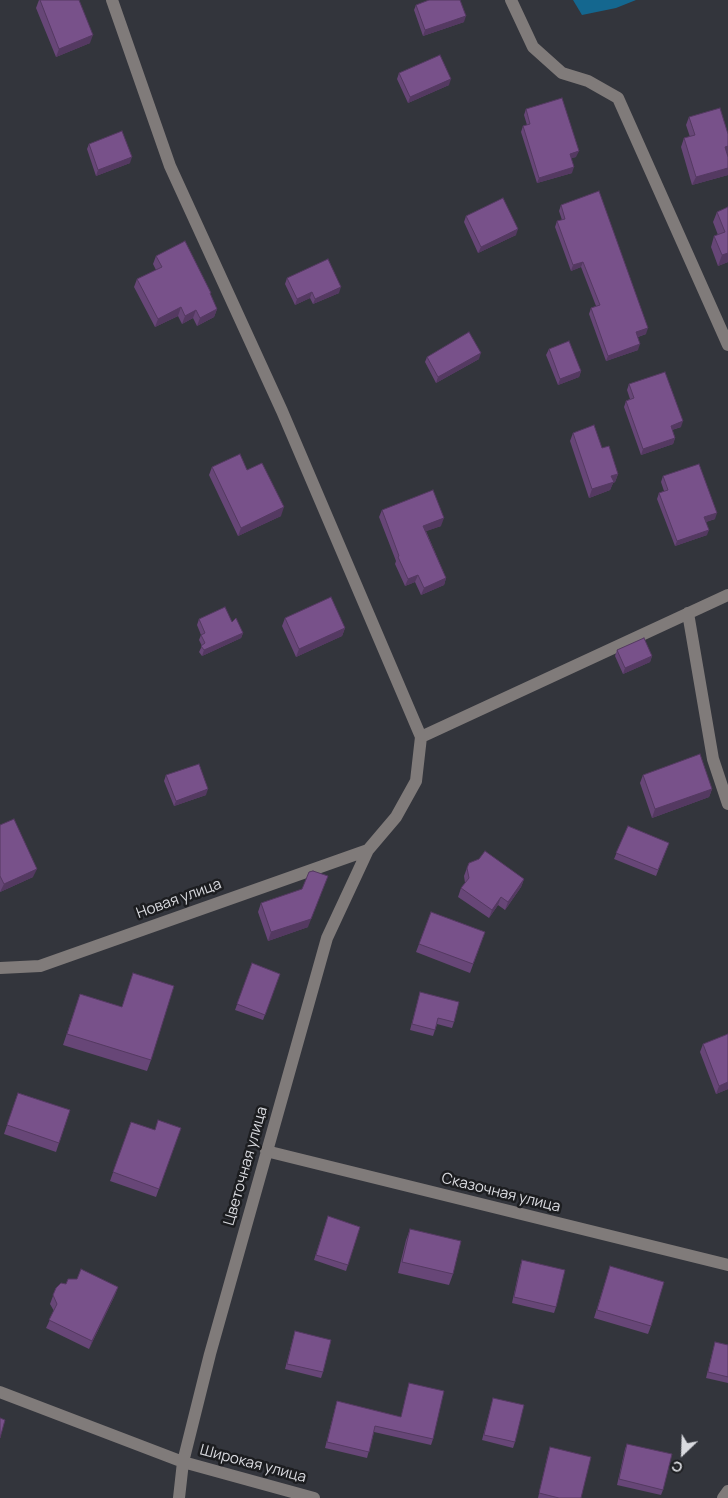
<!DOCTYPE html>
<html>
<head>
<meta charset="utf-8">
<style>
	body { margin:0 }
	#map { position:relative; width:728px; height:1498px; overflow:hidden; background:#33353c; font-family:Manrope,sans-serif }
	canvas { display:block }
	.north { position:absolute; left:658px; top:1428px; width:50px; height:50px; -webkit-text-stroke:4px #1c1d20; paint-order:stroke; rotate:204deg; font-size:14px; font-weight:700; line-height:20px; text-align:center; color:#dadbe0 }
	.north::after { content:''; display:block; margin:auto; width:18px; height:22px; background:#dadbe0; clip-path:polygon(50% 0,100% 100%,50% 72%,0 100%) }
</style>
</head>
<body>
<div id="map">
<canvas width="728" height="1498"></canvas>
<div class="north">С</div>
</div>
<script>
const ctx = document.querySelector('canvas').getContext('2d');
ctx.lineJoin = 'round';
function fillPath(path, color) { ctx.fillStyle = color; ctx.fill(path, 'evenodd'); }
const shape = rows => new Path2D(rows.map(r => 'M' + r).join(''));
function trace(path, color, width, dash) { ctx.strokeStyle = color; ctx.lineWidth = width; ctx.lineCap = dash ? 'butt' : 'round'; ctx.setLineDash(dash || []); ctx.stroke(path); }
function drawText(font, color, halo, rows, align = 'center') {
  ctx.font = font + ' Manrope,sans-serif'; ctx.lineWidth = 5; ctx.setLineDash([]); ctx.textBaseline = 'middle'; ctx.strokeStyle = halo; ctx.fillStyle = color; for (const [text, x, y, turn = 0] of rows) {
    ctx.save(); ctx.translate(x, y); ctx.rotate((+turn || 0) * Math.PI / 180); ctx.textAlign = isNaN(turn) ? turn : align; if (halo) ctx.strokeText(text, 0, 0); ctx.fillText(text, 0, 0); ctx.restore();
  }
}
fillPath(shape([
	[573,0,636,0,616,8,582,15]
]), '#14678f');
trace(shape([
	[112,0,170,166,282,411,421,737,416,781,396,817,368,850,327,938,210,1354,183,1462,179,1498],
	[511,0,533,47,562,73,588,81,618,98,728,345],
	[688,613,713,759,728,804],
	[421,737,728,595],
	[0,968,40,966,368,850],
	[266,1151,728,1265],
	[0,1392,183,1462,314,1498],
	[723,1498,728,1491]
]), '#807b7a', 12);
fillPath(shape([
	[39,0,79,0,90,43,56,57,36,8],
	[416,5,464,22,423,36,414,10],
	[399,73,449,85,408,103,397,79],
	[526,109,576,157,571,158,572,173,537,183,521,132,523,126,527,125,524,115],
	[689,117,728,175,692,185,681,147,684,138,690,137,686,125],
	[89,144,130,163,96,176,87,149],
	[561,205,646,334,638,337,638,350,606,361,589,314,591,308,596,306,581,267,571,271,555,227,557,221,562,220,559,211],
	[728,207,728,262,718,266,711,247,714,236,718,235,713,222,717,212],
	[466,216,516,235,478,253,464,222],
	[156,256,211,293,210,295,217,309,214,317,197,326,193,318,182,324,178,316,155,327,134,287,137,279,156,270,153,264],
	[287,278,339,293,313,304,310,298,295,305,285,284],
	[549,349,581,371,579,377,558,385,546,355],
	[427,357,479,359,436,383,425,362],
	[629,384,681,427,672,430,675,438,673,444,641,455,624,407,626,401,630,399,627,390],
	[573,433,602,448,618,474,615,482,613,483,610,490,589,498,570,441],
	[212,467,247,470,281,516,238,536,209,475],
	[663,476,715,519,706,522,707,535,675,546,657,499,659,493,664,491,661,482],
	[382,510,441,526,426,531,446,578,444,585,421,595,415,582,405,586,395,564,396,561,379,517],
	[285,618,345,628,342,636,296,657,282,626],
	[199,619,232,622,243,633,241,638,202,656,199,652,202,646,199,640,201,635,197,625],
	[617,650,652,656,650,662,623,674,615,656],
	[166,775,206,795,174,806,164,781],
	[643,775,712,789,709,797,652,818,640,783],
	[0,825,33,877,0,892],
	[628,826,669,843,656,876,614,859],
	[467,868,524,879,521,887,505,910,498,905,489,918,458,897,461,888,465,883,464,876],
	[261,903,308,927,268,941,258,912],
	[431,912,485,932,470,973,416,952],
	[252,963,280,974,263,1020,235,1010],
	[133,973,151,1060,147,1071,63,1045,80,994,122,1007],
	[420,992,454,1022,452,1028,437,1024,433,1036,410,1030],
	[728,1034,728,1089,716,1094,700,1052,703,1044],
	[18,1093,70,1110,56,1152,4,1134],
	[131,1122,155,1130,181,1128,156,1197,110,1181],
	[328,1216,360,1227,346,1271,314,1260],
	[410,1229,453,1274,449,1285,398,1273,406,1240],
	[522,1260,556,1307,554,1313,512,1303,520,1266],
	[610,1266,651,1326,648,1334,594,1318],
	[66,1284,118,1287,115,1295,89,1349,46,1328,54,1311,50,1304,56,1288],
	[295,1331,323,1372,321,1378,285,1369],
	[715,1342,728,1345,728,1344,728,1383,706,1378],
	[409,1383,433,1439,431,1445,374,1432,367,1458,325,1448,337,1401,401,1417],
	[493,1398,515,1442,513,1448,482,1440],
	[627,1444,663,1490,661,1495,617,1485,625,1449],
	[550,1447,581,1498,538,1498,548,1453]
]), '#674677');
fillPath(shape([
	[466,16,464,22,423,36,425,30],
	[93,35,90,43,56,57,59,49],
	[451,79,449,85,408,103,410,97],
	[728,146,728,154,722,155,725,147],
	[579,151,576,157,568,159,570,154],
	[132,157,130,163,96,176,98,170],
	[574,167,572,173,537,183,539,178],
	[728,168,728,175,692,185,696,177],
	[518,229,516,235,478,253,481,247],
	[728,253,728,262,718,266,722,255],
	[583,262,581,267,571,271,573,265],
	[341,287,339,293,313,304,315,299],
	[312,292,310,298,295,305,297,299],
	[181,307,178,316,155,327,158,319],
	[217,309,214,317,197,326,200,318],
	[196,310,193,318,182,324,185,316],
	[648,328,646,334,634,338,636,332],
	[640,344,638,350,606,361,608,356],
	[481,353,479,359,436,383,438,377],
	[581,371,579,377,558,385,560,379],
	[683,421,681,427,668,431,671,426],
	[675,438,673,444,641,455,643,449],
	[618,474,615,482,613,483,610,490,589,498,592,489,611,476],
	[284,507,281,516,238,536,241,528],
	[717,513,715,519,702,523,704,517],
	[444,518,441,526,421,533,423,526],
	[709,530,707,535,675,546,677,541],
	[418,575,415,582,405,586,408,579],
	[446,578,444,585,421,595,424,588],
	[345,628,342,636,296,657,299,649],
	[243,633,241,638,202,656,204,650],
	[652,656,650,662,623,674,625,668],
	[208,789,206,795,174,806,176,801],
	[712,789,709,797,652,818,655,809],
	[37,869,33,877,0,892,4,884],
	[328,876,308,927,268,941,271,932],
	[524,879,521,887,505,910,508,902],
	[501,897,498,905,489,918,492,910],
	[728,1082,728,1089,716,1094,719,1086],
	[118,1287,115,1295,89,1349,92,1341]
]), '#543961');
const building = shape([
	[40,0,79,0,93,35,59,49,40,0],
	[429,0,460,0,466,16,425,30,416,5,429,0],
	[440,55,451,79,410,97,399,73,440,55],
	[562,98,579,151,570,154,574,167,539,178,523,126,530,124,526,109,562,98],
	[720,108,728,134,728,146,725,147,728,157,728,168,696,177,684,138,695,135,689,117,720,108],
	[122,131,132,157,98,170,89,144,122,131],
	[599,191,648,328,636,332,640,344,608,356,591,308,600,305,583,262,573,265,557,221,565,219,561,205,599,191],
	[503,198,518,229,481,247,466,216,503,198],
	[728,207,728,253,722,255,714,236,725,232,717,212,728,207],
	[185,241,211,293,210,293,217,309,200,318,196,310,185,316,181,307,158,319,137,279,162,267,156,256,185,241],
	[328,259,341,287,315,299,312,292,297,299,287,278,328,259],
	[469,332,481,353,438,377,427,357,469,332],
	[569,341,581,371,560,379,549,349,569,341],
	[665,372,683,421,671,426,675,438,643,449,626,401,634,398,629,384,665,372],
	[594,425,602,448,609,446,618,474,611,476,614,482,592,489,573,433,594,425],
	[240,454,247,470,262,463,284,507,241,528,212,467,240,454],
	[699,464,717,513,704,517,709,530,677,541,659,493,668,490,663,476,699,464],
	[433,490,444,518,423,526,446,578,424,588,418,575,408,579,398,557,399,556,382,510,433,490],
	[331,597,345,628,299,649,285,618,331,597],
	[225,607,232,622,236,618,243,633,204,650,201,646,205,643,201,635,205,633,199,619,225,607],
	[644,638,652,656,625,668,617,650,644,638],
	[700,754,712,789,655,809,643,775,700,754],
	[199,764,208,789,176,801,166,775,199,764],
	[14,819,37,869,4,884,0,876,0,825,14,819],
	[628,826,669,843,658,870,616,853,628,826],
	[485,851,524,879,508,902,501,897,492,910,461,888,469,878,467,868,469,863,479,859,485,851],
	[313,871,328,876,311,919,271,932,261,903,302,889,309,872,313,871],
	[431,912,485,932,473,964,419,944,431,912],
	[252,963,280,974,265,1015,237,1004,252,963],
	[133,973,174,986,151,1060,67,1034,80,994,122,1007,133,973],
	[420,992,459,1002,454,1022,438,1018,435,1030,412,1024,420,992],
	[728,1034,728,1082,719,1086,703,1044,728,1034],
	[18,1093,70,1110,59,1143,7,1125,18,1093],
	[158,1120,181,1128,159,1189,113,1172,131,1122,155,1130,158,1120],
	[328,1216,360,1227,348,1265,316,1255,328,1216],
	[410,1229,461,1241,453,1274,402,1262,410,1229],
	[522,1260,565,1270,556,1307,514,1297,522,1260],
	[610,1266,664,1282,651,1326,597,1310,610,1266],
	[81,1269,118,1287,92,1341,49,1320,57,1304,53,1295,56,1288,61,1283,66,1284,68,1279,77,1279,81,1269],
	[295,1331,331,1340,323,1372,287,1364,295,1331],
	[715,1342,728,1345,728,1377,708,1372,715,1342],
	[409,1383,444,1391,433,1439,375,1426,369,1452,327,1442,337,1401,401,1417,409,1383],
	[493,1398,524,1405,515,1442,484,1435,493,1398],
	[0,1418,5,1420,0,1438,0,1418],
	[627,1444,672,1454,663,1490,619,1479,627,1444],
	[550,1447,591,1457,581,1498,559,1498,539,1493,550,1447]
]);
fillPath(building, '#78518a');
trace(building, '#543961', 1);
drawText('15px', '#dadbe0', '#1c1d20', [
	["Новая улица",179,899,-20],
	["Цветочная улица",246,1166,-74],
	["Сказочная улица",501,1193,14],
	["Широкая улица",253,1464,15]
]);
</script>
</body>
</html>
